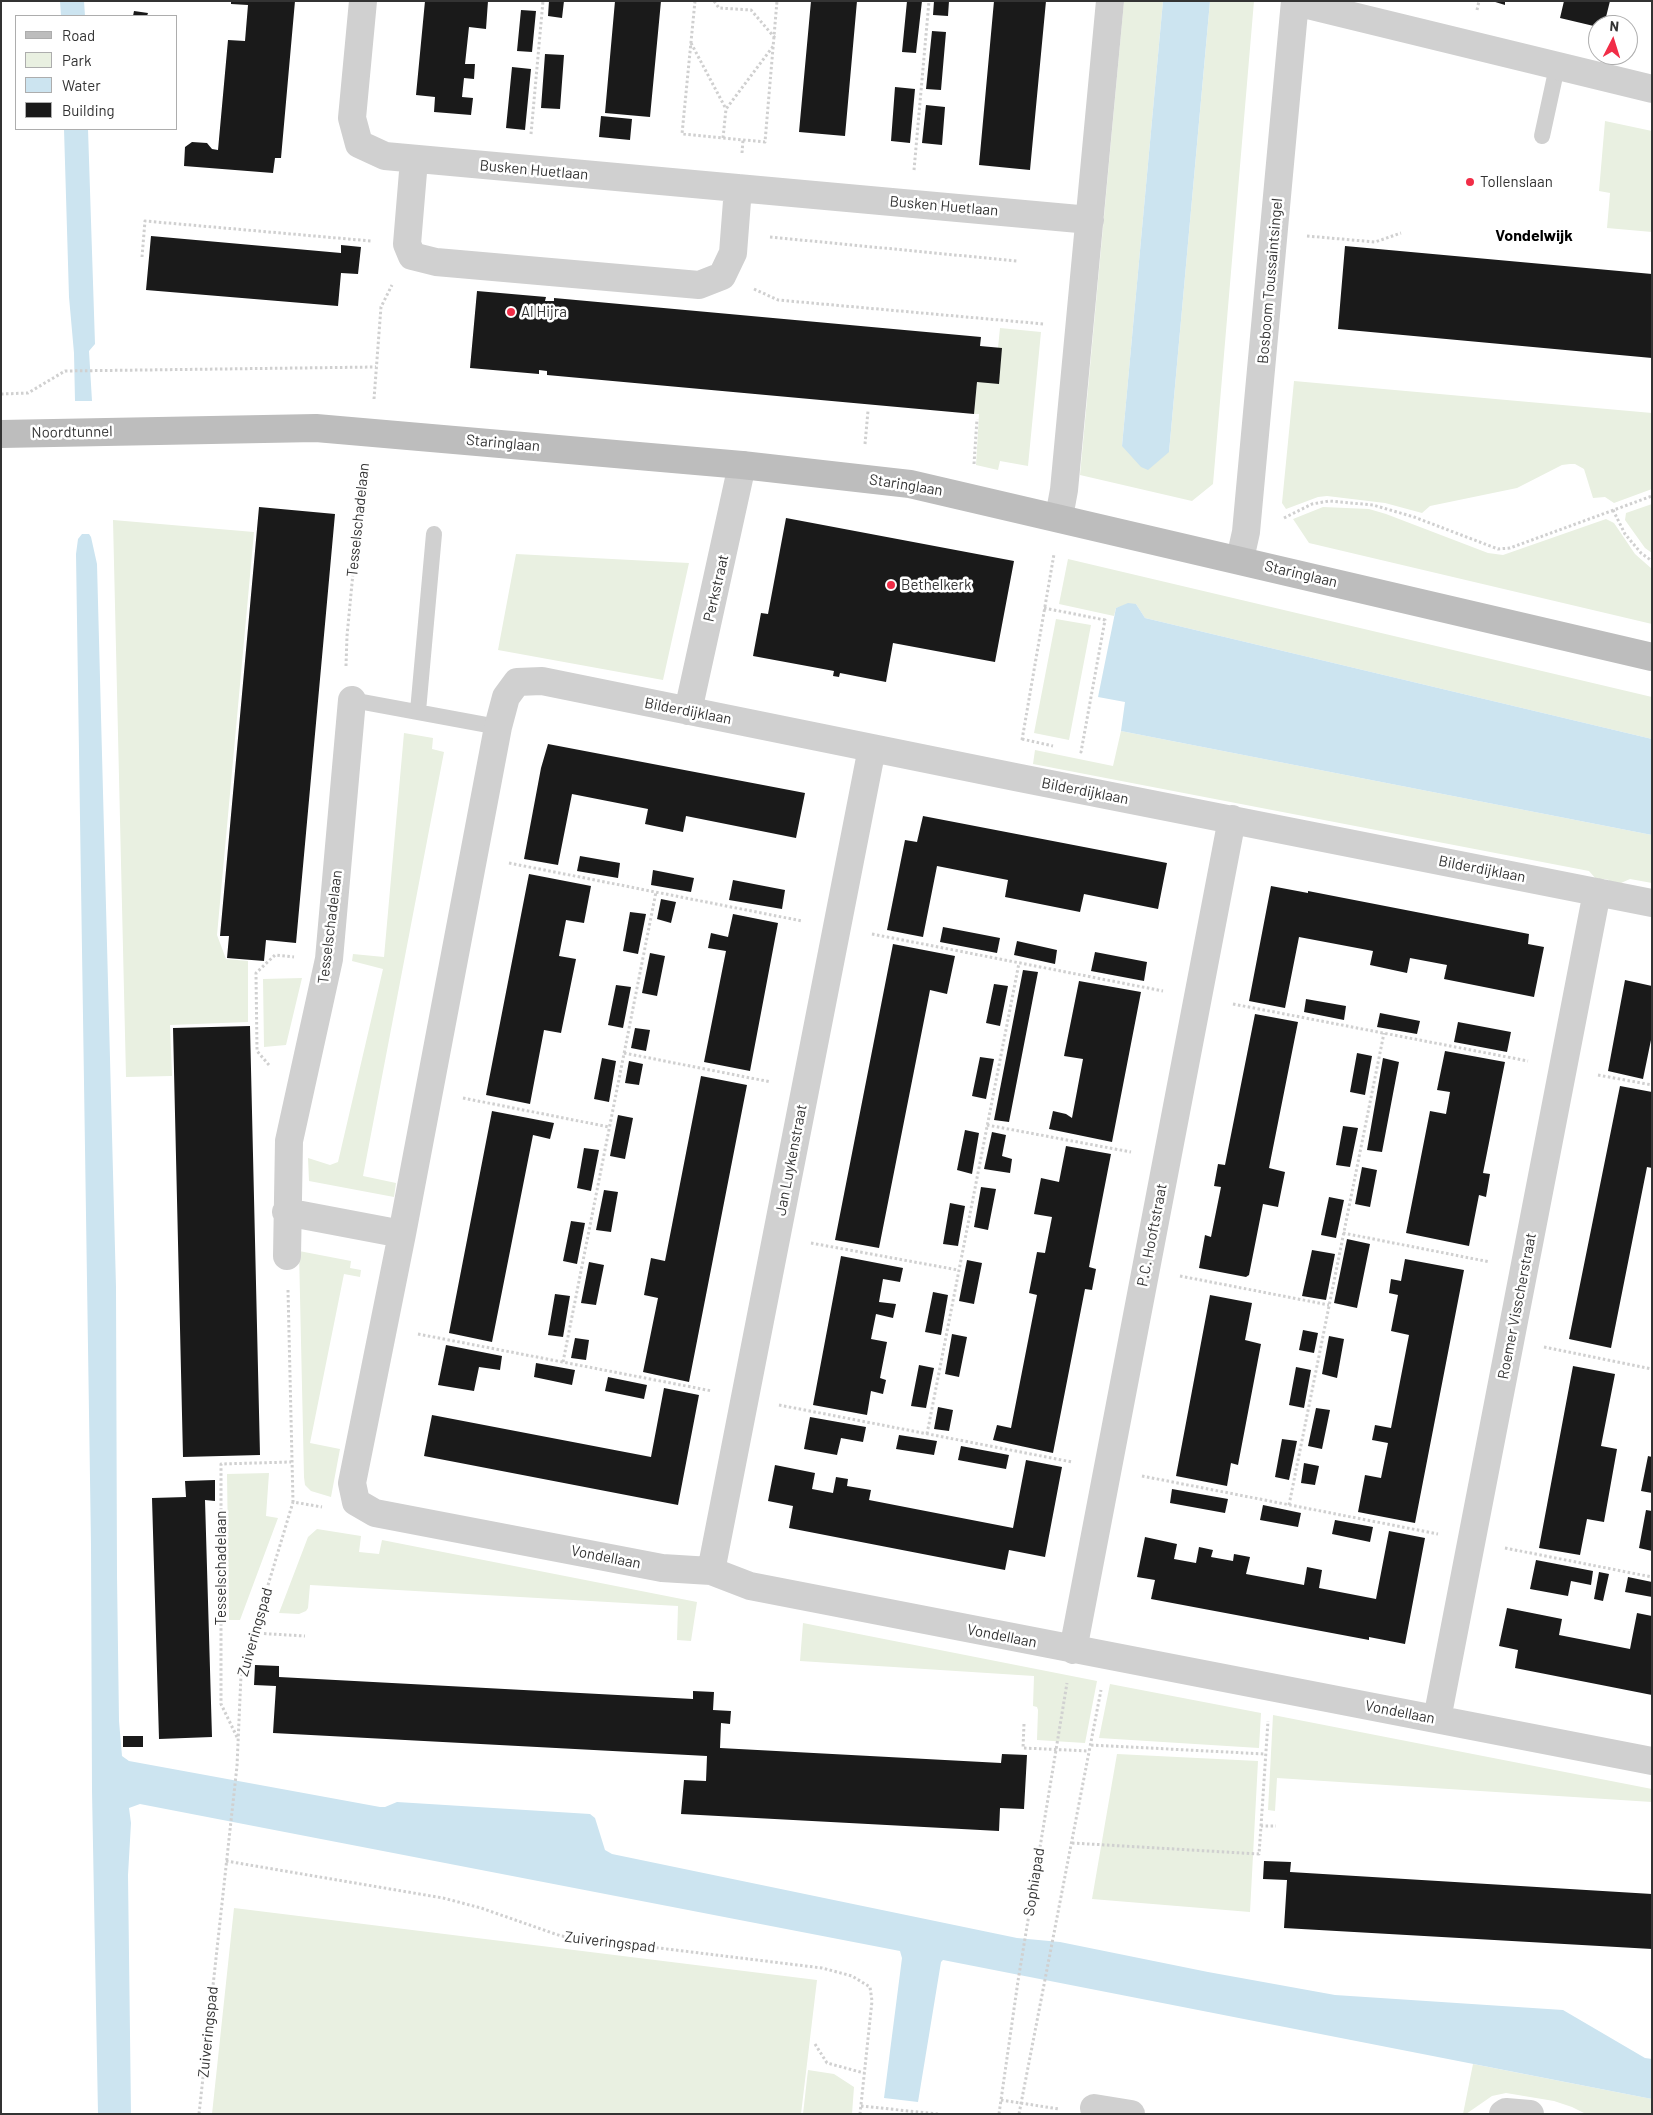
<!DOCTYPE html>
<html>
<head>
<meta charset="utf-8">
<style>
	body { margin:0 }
	#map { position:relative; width:1653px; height:2115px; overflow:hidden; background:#fff; font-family:Barlow,sans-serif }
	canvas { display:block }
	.frame { position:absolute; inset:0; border:2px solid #333; pointer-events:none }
	.legend { position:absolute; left:15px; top:15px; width:162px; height:115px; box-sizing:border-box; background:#fff; border:1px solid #adadad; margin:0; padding:6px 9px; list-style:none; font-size:15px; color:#333 }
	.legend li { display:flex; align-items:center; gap:10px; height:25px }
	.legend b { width:25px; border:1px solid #adadad }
	.north { position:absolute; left:1588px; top:15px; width:50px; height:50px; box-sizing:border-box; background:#fff; border:1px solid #adadad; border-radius:50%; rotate:5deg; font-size:14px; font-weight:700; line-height:20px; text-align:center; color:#333 }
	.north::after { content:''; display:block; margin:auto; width:18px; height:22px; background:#f12d47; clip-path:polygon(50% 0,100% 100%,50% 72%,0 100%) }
</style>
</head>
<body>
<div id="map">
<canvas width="1653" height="2115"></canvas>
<div class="frame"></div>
<ul class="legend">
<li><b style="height:6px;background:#bdbdbd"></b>Road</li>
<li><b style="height:14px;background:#e9f0e1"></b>Park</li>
<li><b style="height:14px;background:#cce4f0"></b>Water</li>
<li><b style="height:14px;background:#1a1a1a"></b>Building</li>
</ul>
<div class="north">N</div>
</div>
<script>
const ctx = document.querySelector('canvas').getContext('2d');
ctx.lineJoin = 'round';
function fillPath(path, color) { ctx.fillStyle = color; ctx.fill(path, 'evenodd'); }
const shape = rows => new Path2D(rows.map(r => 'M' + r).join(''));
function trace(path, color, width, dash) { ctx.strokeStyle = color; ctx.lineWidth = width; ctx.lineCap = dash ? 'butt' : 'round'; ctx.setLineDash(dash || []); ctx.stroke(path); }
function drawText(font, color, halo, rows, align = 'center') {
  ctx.font = font + ' Barlow,sans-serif'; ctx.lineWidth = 5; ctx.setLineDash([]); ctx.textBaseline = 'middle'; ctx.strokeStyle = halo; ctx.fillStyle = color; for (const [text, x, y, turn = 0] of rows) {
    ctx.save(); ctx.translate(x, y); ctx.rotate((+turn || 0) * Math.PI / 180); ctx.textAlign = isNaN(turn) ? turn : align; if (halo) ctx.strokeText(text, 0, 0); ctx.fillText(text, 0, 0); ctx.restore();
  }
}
fillPath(shape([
	[1124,1,1163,1,1122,446,1169,452,1210,1,1254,1,1213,484,1192,501,1080,475],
	[1605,121,1652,131,1652,232,1607,228,1610,193,1599,191],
	[1000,328,1041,332,1028,466,1000,461,998,470,976,465,979,414,974,414,977,382,998,348],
	[1294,381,1652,413,1652,489,1614,503,1605,497,1593,498,1584,469,1575,464,1570,464,1562,465,1517,488,1430,506,1422,513,1385,503,1327,496,1318,497,1286,509,1282,503],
	[1652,504,1652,553,1645,548,1625,520,1626,513],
	[1323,507,1369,509,1386,514,1488,553,1503,555,1606,519,1614,523,1635,554,1652,569,1652,624,1309,543,1293,519],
	[113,520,254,532,217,935,226,959,248,961,248,1022,170,1025,172,1076,126,1077],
	[516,554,689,563,663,680,498,650],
	[1068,559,1652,697,1652,739,1145,618,1136,604,1116,608,1114,616,1059,604],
	[1056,619,1091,625,1069,740,1034,733],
	[1121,731,1652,835,1652,883,1630,879,1621,883,1609,882,1609,880,1604,879,1603,881,1596,879,1589,871,1033,764,1035,750,1113,766],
	[404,733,433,738,432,749,444,752,363,1176,396,1183,394,1197,309,1181,308,1158,330,1165,338,1162,383,969,352,961,353,954,384,957],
	[302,978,286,1045,264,1047,263,979],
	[299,1251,351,1261,350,1268,361,1270,360,1277,344,1274,310,1443,340,1449,331,1497,311,1491,305,1485,304,1477],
	[269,1473,266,1516,278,1518,240,1620,229,1620,227,1474],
	[317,1529,361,1536,359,1552,379,1554,382,1540,697,1602,691,1641,677,1640,678,1606,310,1585,308,1608,306,1611,299,1614,279,1613,308,1537],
	[803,1623,1097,1681,1085,1743,1037,1740,1038,1710,1037,1707,1033,1706,1034,1676,800,1661],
	[1110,1684,1261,1713,1259,1748,1099,1738],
	[1273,1715,1652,1789,1652,1802,1277,1778,1275,1811,1268,1810],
	[1117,1754,1258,1761,1250,1912,1092,1899],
	[234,1908,817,1980,801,2114,212,2114],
	[1473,2064,1652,2099,1652,2114,1586,2114,1572,2107,1554,2101,1506,2093,1492,2096,1466,2114,1463,2114],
	[808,2070,834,2074,854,2087,852,2114,803,2114]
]), '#e9f0e1');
fillPath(shape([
	[60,1,84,1,85,16,61,16],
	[1163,1,1210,1,1169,452,1148,470,1141,467,1122,446],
	[64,129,88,129,95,344,89,351,92,401,75,401,74,353,69,297],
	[82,534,89,534,91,537,97,564,116,1287,117,1576,119,1721,122,1756,129,1761,380,1807,385,1807,397,1802,590,1814,595,1818,605,1850,612,1854,1017,1938,1060,1942,1208,1972,1335,1995,1563,2010,1645,2058,1652,2059,1652,2099,943,1960,941,1962,918,2102,884,2098,902,1958,900,1951,140,1804,129,1808,131,1823,128,1875,131,2114,98,2114,92,1791,91,1544,76,554,78,539],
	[1128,603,1136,604,1145,618,1652,739,1652,835,1121,731,1125,702,1098,697,1116,608]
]), '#cce4f0');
fillPath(shape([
	[231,1,295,1,281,158,275,158,273,173,184,166,185,147,192,142,207,143,212,149,218,150,228,40,245,41,248,5,231,4],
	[425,1,488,1,486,29,469,27,465,64,475,64,474,79,464,78,462,97,473,98,471,115,434,112,435,97,416,95],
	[549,1,564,1,562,18,548,16],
	[615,1,661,1,650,117,605,113],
	[811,1,857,1,845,136,799,132],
	[907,1,922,1,916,53,902,52],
	[934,1,949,1,948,16,933,15],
	[994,1,1046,1,1030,170,979,165],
	[1492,1,1505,1,1505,5],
	[1564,1,1610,1,1604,25,1598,25,1598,27,1560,18],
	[521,10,536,11,532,52,517,51],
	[134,11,148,13,147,16,133,16],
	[932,31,946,32,941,90,926,89],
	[545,54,564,55,560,109,541,108],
	[512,67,531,69,525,130,506,128],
	[895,87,915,89,910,143,891,141],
	[926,105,945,107,942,145,922,143],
	[601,116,632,119,630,140,599,137],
	[151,236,341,253,341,245,361,247,358,274,341,273,338,306,146,290],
	[1345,246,1652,274,1652,358,1338,329],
	[477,291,546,297,545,301,554,301,554,298,981,337,980,346,1002,348,999,384,977,382,974,414,547,375,547,371,539,370,539,374,470,368],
	[259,507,335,514,296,943,266,940,264,961,227,958,229,936,220,936],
	[786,518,1014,561,995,662,893,643,886,682,840,673,839,677,833,676,834,671,753,656,761,613,768,614],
	[548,744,805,793,796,838,686,816,683,832,645,824,648,809,572,794,558,865,524,859,541,768],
	[923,816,1167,863,1158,909,1084,894,1080,912,1005,897,1008,880,937,866,923,937,887,930,905,840,917,842],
	[580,856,620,863,618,878,577,871],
	[653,870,694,878,691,892,651,885],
	[529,874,591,886,584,923,566,920,559,956,576,959,561,1033,544,1030,530,1104,486,1095],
	[733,880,785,890,782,909,729,900],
	[1271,886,1308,893,1308,891,1529,934,1528,944,1544,947,1534,997,1444,979,1447,965,1410,958,1407,973,1370,965,1373,951,1299,937,1285,1008,1249,1001],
	[661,899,676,902,671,923,657,919],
	[630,912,646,914,638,954,623,951],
	[733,914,778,923,750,1071,704,1062,726,951,708,948,711,933,728,937],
	[943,927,1000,938,997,953,940,942],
	[1017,941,1057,950,1055,964,1014,955],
	[893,944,955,956,947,994,930,990,879,1248,835,1240],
	[1095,952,1147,962,1144,981,1091,971],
	[650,953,665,956,657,996,642,993],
	[1023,970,1038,972,1009,1122,994,1120],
	[1625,980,1652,986,1652,1035,1643,1079,1608,1071],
	[1079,981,1141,992,1112,1142,1049,1129,1053,1111,1066,1114,1072,1118,1083,1059,1064,1056],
	[994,984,1008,986,1000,1026,986,1023],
	[616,985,631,987,623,1028,608,1025],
	[1306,999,1346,1006,1344,1020,1304,1012],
	[1380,1013,1420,1021,1417,1034,1377,1027],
	[1255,1014,1298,1022,1269,1168,1285,1172,1278,1207,1263,1204,1249,1275,1246,1277,1199,1268,1205,1235,1211,1237,1221,1187,1214,1186,1218,1164,1225,1165],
	[1458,1022,1511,1032,1507,1052,1454,1042],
	[250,1026,260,1455,183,1457,173,1028],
	[635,1028,650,1030,646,1051,631,1048],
	[1445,1051,1505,1062,1483,1173,1490,1174,1486,1197,1479,1195,1469,1246,1406,1233,1430,1111,1446,1114,1450,1092,1437,1090],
	[1357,1053,1372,1056,1365,1095,1350,1092],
	[980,1057,994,1059,986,1099,972,1096],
	[602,1058,616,1061,609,1102,594,1099],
	[1383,1058,1399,1062,1382,1152,1367,1150],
	[629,1061,643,1064,639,1085,625,1083],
	[701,1076,747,1085,689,1382,643,1372,658,1298,644,1295,651,1258,665,1261],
	[1620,1086,1652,1092,1652,1168,1647,1167,1611,1348,1569,1339],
	[492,1111,554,1123,550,1139,533,1135,492,1342,449,1333],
	[618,1115,633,1118,625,1159,610,1156],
	[1343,1126,1358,1128,1350,1167,1336,1165],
	[965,1130,979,1133,972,1174,957,1170],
	[992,1132,1006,1135,1002,1156,1012,1159,1010,1173,984,1169],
	[1066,1146,1111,1154,1089,1267,1096,1269,1092,1290,1085,1289,1053,1453,993,1440,997,1425,1011,1428,1037,1295,1029,1293,1037,1252,1045,1253,1052,1217,1034,1214,1041,1178,1059,1182],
	[584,1148,599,1150,591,1191,577,1188],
	[1362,1167,1377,1170,1370,1207,1355,1204],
	[981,1187,996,1189,988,1230,974,1227],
	[604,1190,618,1192,611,1232,596,1230],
	[1329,1197,1344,1200,1336,1238,1321,1235],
	[950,1203,965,1206,958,1246,943,1244],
	[571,1221,585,1223,577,1264,563,1261],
	[1347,1239,1370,1244,1357,1308,1334,1303],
	[1312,1250,1335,1254,1326,1300,1302,1296],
	[841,1256,903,1268,900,1282,883,1279,879,1302,896,1304,893,1318,876,1314,871,1339,887,1342,880,1378,886,1380,883,1394,871,1391,867,1415,813,1405],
	[1405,1259,1464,1270,1415,1523,1358,1512,1365,1475,1381,1478,1388,1443,1372,1440,1375,1425,1391,1428,1409,1335,1391,1331,1398,1295,1389,1293,1391,1279,1401,1281],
	[967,1260,982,1263,974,1304,959,1301],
	[589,1262,604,1265,596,1305,581,1303],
	[933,1292,948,1295,941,1335,925,1332],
	[555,1294,570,1296,563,1337,548,1335],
	[1210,1295,1252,1303,1245,1340,1261,1344,1238,1465,1231,1463,1227,1486,1176,1476],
	[1303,1330,1318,1333,1314,1353,1299,1350],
	[952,1334,967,1337,959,1377,945,1374],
	[1329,1336,1344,1339,1337,1378,1322,1374],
	[575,1338,589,1340,586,1360,571,1358],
	[446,1345,502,1356,500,1370,479,1367,474,1391,438,1385],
	[536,1363,575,1370,572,1385,534,1377],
	[919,1365,934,1368,926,1408,911,1406],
	[1573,1366,1615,1374,1601,1446,1617,1449,1604,1522,1587,1519,1580,1555,1539,1548],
	[1296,1367,1311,1370,1304,1408,1289,1405],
	[608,1377,647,1385,644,1399,605,1391],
	[664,1388,699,1395,678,1505,424,1456,432,1415,651,1457],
	[938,1407,953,1410,949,1431,934,1429],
	[1316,1408,1330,1410,1322,1449,1308,1446],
	[810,1417,866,1427,863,1442,841,1438,837,1455,804,1449],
	[899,1435,937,1441,934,1455,896,1449],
	[1282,1439,1297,1441,1289,1480,1275,1477],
	[961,1446,1009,1455,1006,1469,958,1460],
	[1648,1456,1652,1457,1652,1493,1641,1491],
	[1026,1460,1062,1467,1045,1557,1009,1550,1005,1570,789,1528,793,1506,768,1501,775,1465,815,1473,812,1489,833,1493,836,1477,848,1479,847,1486,871,1490,869,1500,1013,1528],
	[1304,1463,1319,1466,1315,1485,1301,1483],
	[215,1480,215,1501,205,1500,212,1737,159,1739,152,1498,186,1497,185,1481],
	[1172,1489,1228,1499,1225,1513,1170,1503],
	[1263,1505,1301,1513,1298,1527,1260,1520],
	[1646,1510,1652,1511,1652,1551,1639,1548],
	[1335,1520,1373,1527,1370,1542,1332,1534],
	[1389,1531,1425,1538,1405,1644,1369,1637,1369,1640,1151,1599,1155,1580,1137,1577,1145,1537,1177,1544,1174,1559,1196,1563,1199,1547,1213,1550,1211,1557,1233,1561,1234,1554,1250,1557,1246,1574,1304,1585,1307,1567,1322,1570,1319,1588,1376,1599],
	[1536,1560,1593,1571,1591,1585,1571,1581,1568,1596,1530,1589],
	[1599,1572,1609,1574,1603,1601,1594,1599],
	[1628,1577,1652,1582,1652,1597,1625,1592],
	[1507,1608,1562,1619,1559,1635,1630,1649,1637,1613,1652,1616,1652,1695,1515,1668,1518,1650,1499,1646],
	[255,1665,279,1666,279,1677,693,1699,693,1691,714,1692,713,1710,731,1711,730,1724,721,1723,720,1748,1001,1763,1002,1754,1027,1755,1024,1809,1000,1808,999,1831,681,1814,684,1780,706,1781,707,1756,273,1733,276,1686,254,1685],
	[123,1736,143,1736,143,1747,123,1747],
	[1264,1861,1291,1862,1290,1872,1652,1894,1652,1949,1284,1928,1287,1880,1263,1879]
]), '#1a1a1a');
trace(shape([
	[695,1,682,134,765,142,777,1],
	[714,1,719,8,751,10,775,38],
	[1477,10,1479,1],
	[691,43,726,109],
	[531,134,543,1],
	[723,138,726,109,774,45],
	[742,153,743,140],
	[914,170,929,1],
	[1307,236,1375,242,1401,233],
	[770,237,1017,261],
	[142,257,145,221,371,241],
	[754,289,778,300,1044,324],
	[1,394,28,393,65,371,376,367],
	[374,399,381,307,392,285],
	[865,444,868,411],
	[974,464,977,419],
	[1613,510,1625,534,1641,553,1652,561],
	[1284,518,1312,504,1329,501,1373,505,1414,517,1498,549,1510,548,1652,496],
	[1044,608,1105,620,1081,752,1079,751],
	[346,666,347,636,363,468],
	[1022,739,1053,746],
	[1022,740,1054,554],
	[509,863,802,921],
	[872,934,1163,991],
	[1233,1004,1528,1061],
	[624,1053,771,1082],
	[269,1065,257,1051,256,973,275,955,294,957],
	[1598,1075,1652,1085],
	[463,1098,609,1127],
	[987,1125,1131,1152],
	[1343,1233,1490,1262],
	[811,1243,958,1270],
	[1180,1276,1329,1305],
	[288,1290,293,1502],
	[418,1334,712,1391],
	[1544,1347,1652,1369],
	[563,1362,656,892],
	[779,1405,1072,1462],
	[927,1434,1019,963],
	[1142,1476,1438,1534],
	[1289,1505,1384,1033],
	[1505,1548,1652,1577],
	[254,1633,305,1636],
	[1024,1724,1023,1748,1089,1751],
	[237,1737,221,1704,221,1464,291,1462],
	[1091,1745,1265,1754],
	[1261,1826,1268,1721],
	[1072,1843,1259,1854,1261,1826,1276,1826],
	[226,1861,443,1898,481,1908,561,1936,822,1968,852,1976,870,1987,872,2001,860,2114],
	[815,2044,827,2063,864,2073],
	[1001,2100,1059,2109],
	[861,2106,938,2114],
	[199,2114,237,1766,241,1675,293,1502,322,1507],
	[999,2114,1018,1981,1067,1683],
	[1019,2114,1101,1690]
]), '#d0d0d0', 3, [2.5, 2.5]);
trace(shape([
	[1542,136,1557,67],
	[352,700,498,727],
	[418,711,434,534]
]), '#d0d0d0', 16);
trace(shape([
	[363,1,352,118,359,144,385,156,1090,220],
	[1295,2,1652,89],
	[414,160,407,244,412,256,436,262,699,285,722,276,733,253,738,188],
	[1059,517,1064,490,1110,1],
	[1240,559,1246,532,1295,1],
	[688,711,742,465],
	[1652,903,1015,777,542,681,517,682,506,697,498,727,402,1234,352,1483,356,1502,375,1513,662,1568,711,1571,750,1586,1652,1761],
	[286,1212,402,1234],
	[287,1256,289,1141,329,959,352,700],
	[711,1571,872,748],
	[1073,1650,1232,819],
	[1437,1719,1597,892],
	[1094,2108,1131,2114],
	[1503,2114,1506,2112,1530,2114]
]), '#d0d0d0', 28);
trace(shape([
	[1,434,316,428,742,465,910,484,1652,657]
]), '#bdbdbd', 28);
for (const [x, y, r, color] of [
	[1470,182,5,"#f12d47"],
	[511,312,5,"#f12d47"],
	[891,585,5,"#f12d47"]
]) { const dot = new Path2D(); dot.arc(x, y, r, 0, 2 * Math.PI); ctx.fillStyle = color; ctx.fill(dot); trace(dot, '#fff', 2); }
drawText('15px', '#333', '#fff', [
	["Busken Huetlaan",534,170,5],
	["Busken Huetlaan",944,206,5],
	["Bosboom Toussaintsingel",1270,281,-85],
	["Noordtunnel",72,432,-1],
	["Staringlaan",503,443,5],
	["Staringlaan",906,485,9],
	["Tesselschadelaan",358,520,-84],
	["Staringlaan",1301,574,13],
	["Perkstraat",716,588,-77],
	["Bilderdijklaan",688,711,11],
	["Bilderdijklaan",1085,791,11],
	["Bilderdijklaan",1482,869,11],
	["Tesselschadelaan",330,927,-83],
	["Jan Luykenstraat",791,1160,-79],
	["P.C. Hooftstraat",1152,1235,-79],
	["Roemer Visscherstraat",1517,1306,-79],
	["Vondellaan",606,1557,11],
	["Tesselschadelaan",221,1568,-90],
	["Zuiveringspad",255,1632,-74],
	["Vondellaan",1002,1636,11],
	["Vondellaan",1400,1712,11],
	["Sophiapad",1034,1882,-81],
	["Zuiveringspad",610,1942,7],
	["Zuiveringspad",208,2032,-84]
]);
drawText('15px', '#333', '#fff', [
	["Tollenslaan",1480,182],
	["Al Hijra",521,312],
	["Bethelkerk",901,585]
], 'left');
drawText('bold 16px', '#000', '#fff', [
	["Vondelwijk",1534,236]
]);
</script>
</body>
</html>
